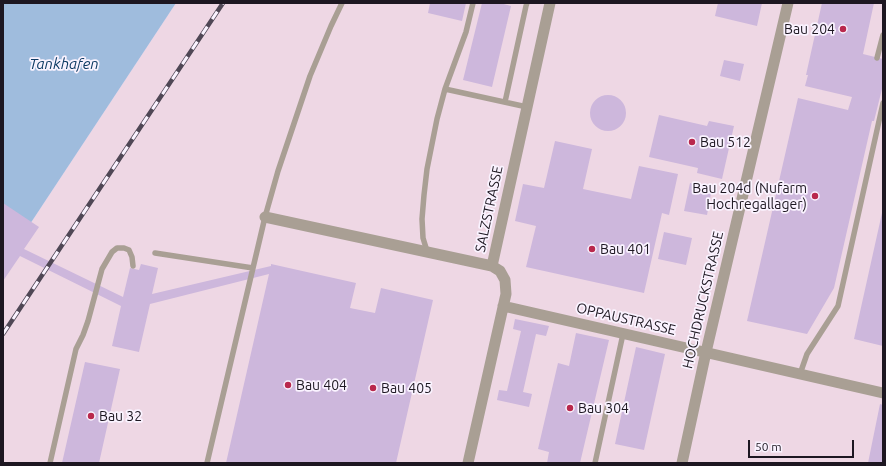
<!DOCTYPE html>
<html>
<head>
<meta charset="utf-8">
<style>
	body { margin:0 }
	#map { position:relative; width:886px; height:466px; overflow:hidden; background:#f1e2fb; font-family:Ubuntu,sans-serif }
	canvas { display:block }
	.frame { position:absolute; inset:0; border:4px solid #1d1721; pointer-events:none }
	.scale { position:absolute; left:748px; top:440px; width:106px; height:18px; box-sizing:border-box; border:2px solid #1d1721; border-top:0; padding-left:5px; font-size:12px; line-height:14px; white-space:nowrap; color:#1d1721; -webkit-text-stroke:3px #faf3ff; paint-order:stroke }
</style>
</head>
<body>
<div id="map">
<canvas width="886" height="466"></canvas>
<div class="frame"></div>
<div class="scale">50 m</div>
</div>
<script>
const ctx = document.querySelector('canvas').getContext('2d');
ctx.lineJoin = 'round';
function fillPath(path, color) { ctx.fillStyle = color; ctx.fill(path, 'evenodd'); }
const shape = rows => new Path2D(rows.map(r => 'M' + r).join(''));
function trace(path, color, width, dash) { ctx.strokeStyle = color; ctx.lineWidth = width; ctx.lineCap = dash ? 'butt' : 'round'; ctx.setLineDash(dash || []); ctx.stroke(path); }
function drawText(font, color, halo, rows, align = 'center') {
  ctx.font = font + ' Ubuntu,sans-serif'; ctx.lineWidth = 3.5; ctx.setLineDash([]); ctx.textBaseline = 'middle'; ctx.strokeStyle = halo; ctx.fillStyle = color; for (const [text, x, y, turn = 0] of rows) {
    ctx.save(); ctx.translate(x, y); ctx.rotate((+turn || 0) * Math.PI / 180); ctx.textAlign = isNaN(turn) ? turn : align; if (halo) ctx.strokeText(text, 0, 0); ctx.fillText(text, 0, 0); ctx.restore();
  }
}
fillPath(shape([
	[176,3,883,3,883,463,3,463,3,265]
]), '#eed7e4');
fillPath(shape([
	[3,3,176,3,3,265]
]), '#9fbcdd');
fillPath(shape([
	[430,3,466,3,462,21,428,13],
	[482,3,500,3,511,6,492,87,463,80],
	[718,3,762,3,757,26,715,16],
	[822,3,874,3,863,54,883,59,883,85,874,121,872,121,834,288,807,334,747,321,798,98,848,110,852,97,805,86,808,75,806,75],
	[724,60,744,64,740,81,720,76],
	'590 113a18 18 0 1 1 36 0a18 18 0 1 1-36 0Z',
	[659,115,707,126,709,121,734,126,722,179,697,173,698,168,649,157],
	[555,141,592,149,583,189,631,199,639,166,678,174,669,215,662,213,644,293,526,267,536,226,515,221,523,184,544,188],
	[690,183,712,188,707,215,684,211],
	[3,203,39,227,24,249,123,297,130,268,139,270,141,264,158,268,152,294,271,266,271,264,356,283,350,308,375,313,381,288,433,300,396,463,226,463,269,274,150,304,139,352,112,346,121,306,20,256,3,281],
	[882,213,883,213,883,346,854,339],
	[664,232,692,238,686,265,658,259],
	[515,319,549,326,546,336,536,334,523,392,532,394,529,407,497,400,499,390,507,391,521,331,513,329],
	[576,333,609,340,580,463,547,463,549,452,538,449,558,363,569,366],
	[636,347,665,354,644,450,615,444],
	[85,362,120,369,99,463,62,463],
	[880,404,883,405,883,463,868,463]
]), '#cdb7dc');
trace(shape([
	[473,3,466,32,445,89,527,107],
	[877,58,883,35],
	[505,102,526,6,527,3],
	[427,251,423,238,422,219,424,195,427,169,437,119,445,89],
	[155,253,253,268],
	[800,374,807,354,838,306,883,103],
	[50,463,76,349,83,335,88,321,102,269,112,252,117,248,124,248,129,250,132,257,133,266],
	[207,463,265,217,278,171,310,76,331,26,342,3],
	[595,463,623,334]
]), '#a99f94', 5.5);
trace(shape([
	[265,217,492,266,500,271,505,280,506,294,468,463],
	[492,266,550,3],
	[503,306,883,393],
	[682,463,706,352,788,3]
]), '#a99f94', 11);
const rail = shape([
	[3,334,223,3]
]);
trace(rail, '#4f4755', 4.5);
trace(rail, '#faf3ff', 3, [9]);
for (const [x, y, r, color] of [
	[843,29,4,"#b9284d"],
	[692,142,4,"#b9284d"],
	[815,196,4,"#b9284d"],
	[592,249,4,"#b9284d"],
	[288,385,4,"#b9284d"],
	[373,388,4,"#b9284d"],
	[570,408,4,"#b9284d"],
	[91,416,4,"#b9284d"]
]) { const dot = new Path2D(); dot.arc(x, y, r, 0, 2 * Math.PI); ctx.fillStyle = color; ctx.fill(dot); trace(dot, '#faf3ff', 1.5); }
drawText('14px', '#1d1721', '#faf3ff', [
	["Bau 204",835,29,"right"],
	["Bau 512",700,142],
	["Bau 204d (Nufarm",807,188,"right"],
	["Hochregallager)",807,204,"right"],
	["Bau 401",600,249],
	["Bau 404",296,385],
	["Bau 405",381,388],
	["Bau 304",578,408],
	["Bau 32",99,416]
], 'left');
drawText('14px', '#1d1721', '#faf3ff', [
	["SALZSTRASSE",489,209,-78],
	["HOCHDRUCKSTRASSE",703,300,-77],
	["OPPAUSTRASSE",626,319,13]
]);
drawText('italic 15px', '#0e3a64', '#faf3ff', [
	["Tankhafen",64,64]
]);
</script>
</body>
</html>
